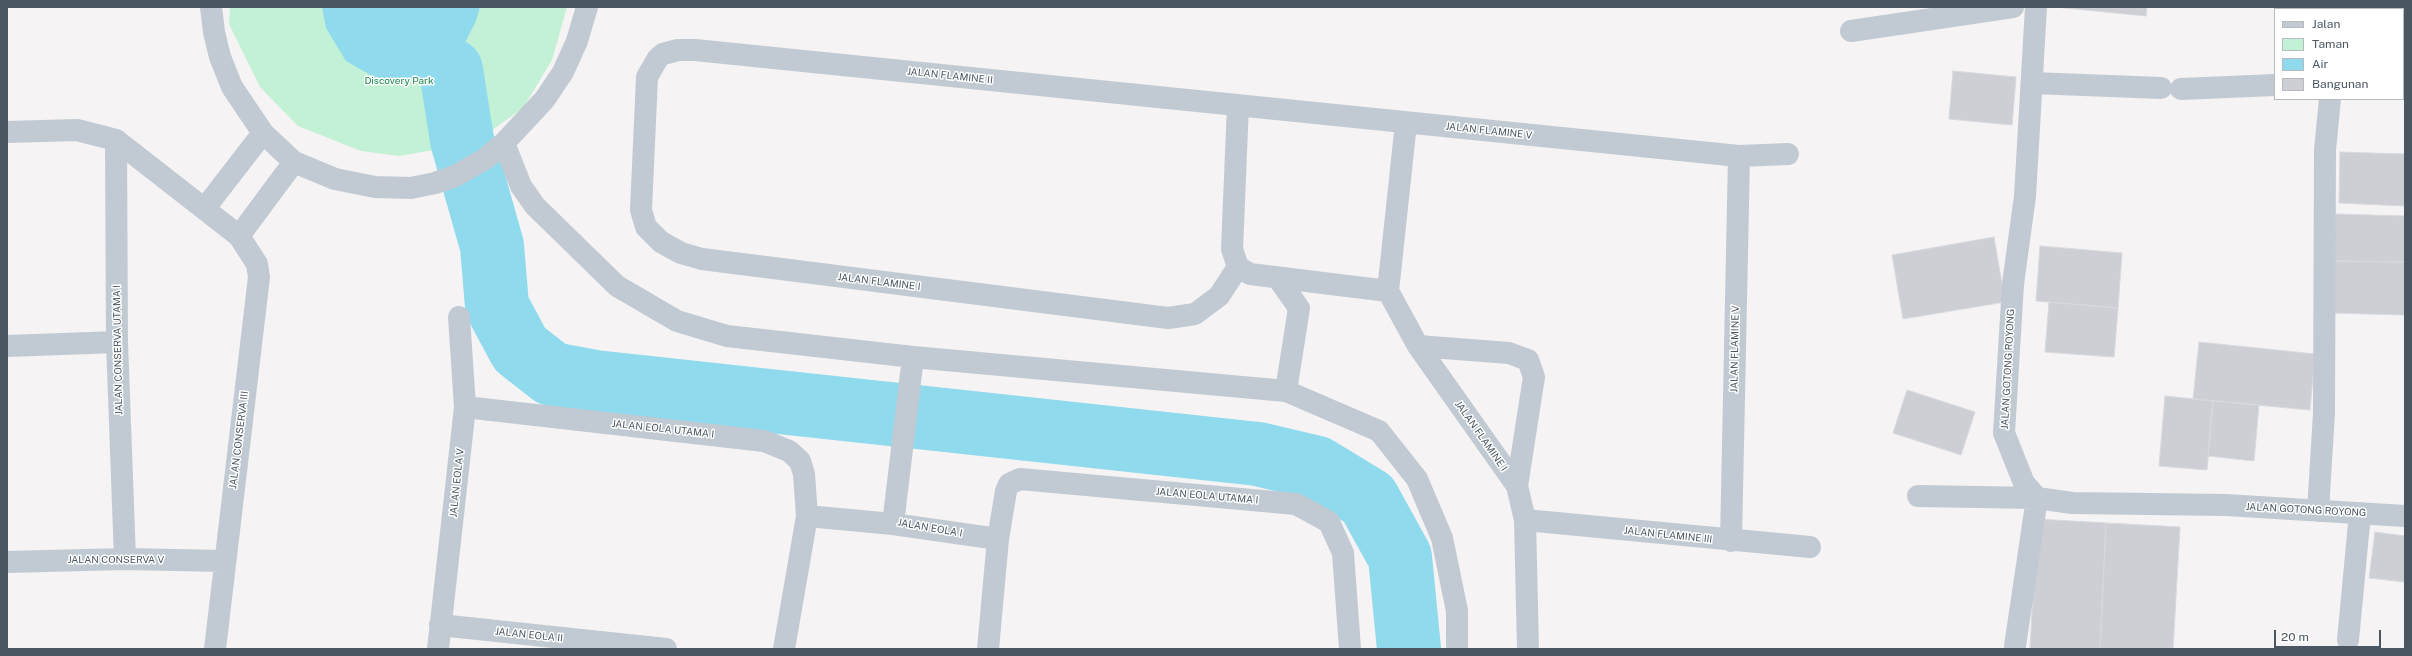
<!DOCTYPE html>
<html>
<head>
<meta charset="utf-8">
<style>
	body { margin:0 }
	#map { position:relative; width:2412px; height:656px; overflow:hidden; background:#f5f3f3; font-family:"Public Sans",sans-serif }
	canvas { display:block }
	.frame { position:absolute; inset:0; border:8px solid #4a5661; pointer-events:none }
	.legend { position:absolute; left:2274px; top:8px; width:130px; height:92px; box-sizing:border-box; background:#fff; border:1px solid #b7bbc0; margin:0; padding:5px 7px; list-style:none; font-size:12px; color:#4a5661 }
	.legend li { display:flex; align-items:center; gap:8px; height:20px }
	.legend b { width:20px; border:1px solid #b7bbc0 }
	.scale { position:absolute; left:2274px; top:630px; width:107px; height:18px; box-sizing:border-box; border:2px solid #4a5661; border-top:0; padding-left:5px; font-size:12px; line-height:14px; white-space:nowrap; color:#4a5661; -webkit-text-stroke:3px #fff; paint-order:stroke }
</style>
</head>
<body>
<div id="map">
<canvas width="2412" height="656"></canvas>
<div class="frame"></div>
<ul class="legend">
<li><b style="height:5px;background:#c1cad2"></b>Jalan</li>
<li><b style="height:11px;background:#c3f1d5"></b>Taman</li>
<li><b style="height:11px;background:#90daee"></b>Air</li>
<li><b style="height:11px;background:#cdcfd5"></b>Bangunan</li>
</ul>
<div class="scale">20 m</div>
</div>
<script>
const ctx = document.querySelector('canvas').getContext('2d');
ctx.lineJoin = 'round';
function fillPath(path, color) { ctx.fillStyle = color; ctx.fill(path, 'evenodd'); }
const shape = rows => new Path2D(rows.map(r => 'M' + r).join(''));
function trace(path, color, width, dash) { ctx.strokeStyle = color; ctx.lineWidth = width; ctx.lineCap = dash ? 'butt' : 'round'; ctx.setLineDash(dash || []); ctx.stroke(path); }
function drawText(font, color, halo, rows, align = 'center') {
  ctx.font = font + ' "Public Sans",sans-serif'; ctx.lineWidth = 3; ctx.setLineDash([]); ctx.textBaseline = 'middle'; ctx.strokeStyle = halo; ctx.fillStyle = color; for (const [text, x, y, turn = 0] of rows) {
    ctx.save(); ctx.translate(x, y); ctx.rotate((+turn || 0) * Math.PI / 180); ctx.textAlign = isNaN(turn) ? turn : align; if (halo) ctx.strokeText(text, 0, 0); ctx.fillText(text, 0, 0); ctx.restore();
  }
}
fillPath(shape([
	[230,7,567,7,552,60,523,108,488,133,439,149,399,156,361,151,298,126,260,87,229,24]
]), '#c3f1d5');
fillPath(shape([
	[322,7,480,7,476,21,451,70,407,80,374,77,346,61,326,28]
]), '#90daee');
trace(shape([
	[451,70,462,140,492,246,497,306,520,349,552,374,595,382,1258,454,1317,468,1368,499,1400,557,1409,649]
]), '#90daee', 64);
const building = shape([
	[2055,7,2147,7,2146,16,2055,7],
	[1953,71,2016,77,2012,125,1949,119,1953,71],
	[2340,152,2405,154,2405,206,2339,203,2340,152],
	[2335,214,2405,216,2405,262,2334,261,2335,214],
	[1994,237,2005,302,1903,319,1892,255,1994,237],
	[2040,246,2122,253,2118,308,2036,301,2040,246],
	[2334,261,2405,262,2405,315,2333,313,2334,261],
	[2049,302,2118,308,2114,357,2045,352,2049,302],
	[2199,342,2315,354,2310,410,2193,399,2199,342],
	[1907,390,1975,412,1961,455,1893,433,1907,390],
	[2165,396,2213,401,2207,470,2159,466,2165,396],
	[2213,401,2259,405,2254,461,2208,456,2213,401],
	[2037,519,2106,523,2100,649,2030,649,2037,519],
	[2106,523,2180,527,2173,649,2100,649,2106,523],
	[2375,532,2405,536,2405,582,2369,578,2375,532]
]);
fillPath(building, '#cdcfd5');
trace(building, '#d7d9de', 1);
trace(shape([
	[211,7,214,32,220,57,232,87,263,133,294,162,335,179,375,187,411,188,435,183,455,176,485,159,504,143,545,99,563,72,577,41,587,7],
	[2036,7,2025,196,2013,284,2004,433,2024,483,2037,498,2072,503,2226,505,2405,516],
	[1851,31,2013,7],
	[2032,83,2161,88],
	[2403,83,2405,84],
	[2181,89,2275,85],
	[1238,105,1232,249,1238,267],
	[7,132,77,130,116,140,239,236,257,264,259,277,215,649],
	[116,140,117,342,125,559],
	[504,143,521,186,535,206,617,286,677,321,727,336,913,357,1286,391,1379,431,1417,479,1442,538,1457,611,1457,649],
	[205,208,263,133],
	[239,236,294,162],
	[1238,267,1219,296,1195,314,1168,318,702,259,681,253,661,242,646,227,641,210,647,77,658,58,663,54,678,50,695,50,1739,156,1788,154],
	[1238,267,1250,274,1388,291],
	[1277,277,1299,308,1286,391],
	[1388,291,1418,346,1517,486,1525,520,1528,649],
	[1388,291,1406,123],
	[7,346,117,342],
	[1418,346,1509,353,1528,360,1534,377,1517,486],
	[465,407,764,441,789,451,800,461,804,474,807,516,784,649],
	[1918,496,2037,498,2015,646],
	[2318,511,2324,413,2325,150,2330,99],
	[807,516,893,524,998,539],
	[1525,520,1810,547],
	[893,524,913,357],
	[1731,541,1739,156],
	[7,562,125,559,224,561],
	[440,625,666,649],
	[2348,640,2360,513],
	[438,649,465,407,459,317],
	[988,649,998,539,1006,491,1009,484,1020,479,1296,504,1329,522,1343,553,1350,649]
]), '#c1cad2', 22);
drawText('10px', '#4a5661', '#fff', [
	["JALAN FLAMINE II",950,76,6],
	["JALAN FLAMINE V",1489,131,6],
	["JALAN FLAMINE I",879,282,7],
	["JALAN FLAMINE V",1735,349,-89],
	["JALAN CONSERVA UTAMA I",118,350,-91],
	["JALAN GOTONG ROYONG",2008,369,-87],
	["JALAN EOLA UTAMA I",663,429,6],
	["JALAN FLAMINE I",1481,436,55],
	["JALAN CONSERVA III",239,440,-83],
	["JALAN EOLA V",457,483,-84],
	["JALAN EOLA UTAMA I",1207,496,5],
	["JALAN GOTONG ROYONG",2306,510,3],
	["JALAN EOLA I",930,528,10],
	["JALAN FLAMINE III",1668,535,6],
	["JALAN CONSERVA V",116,560],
	["JALAN EOLA II",529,635,6]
]);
drawText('10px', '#17864f', '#fff', [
	["Discovery Park",399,81]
]);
</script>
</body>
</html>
